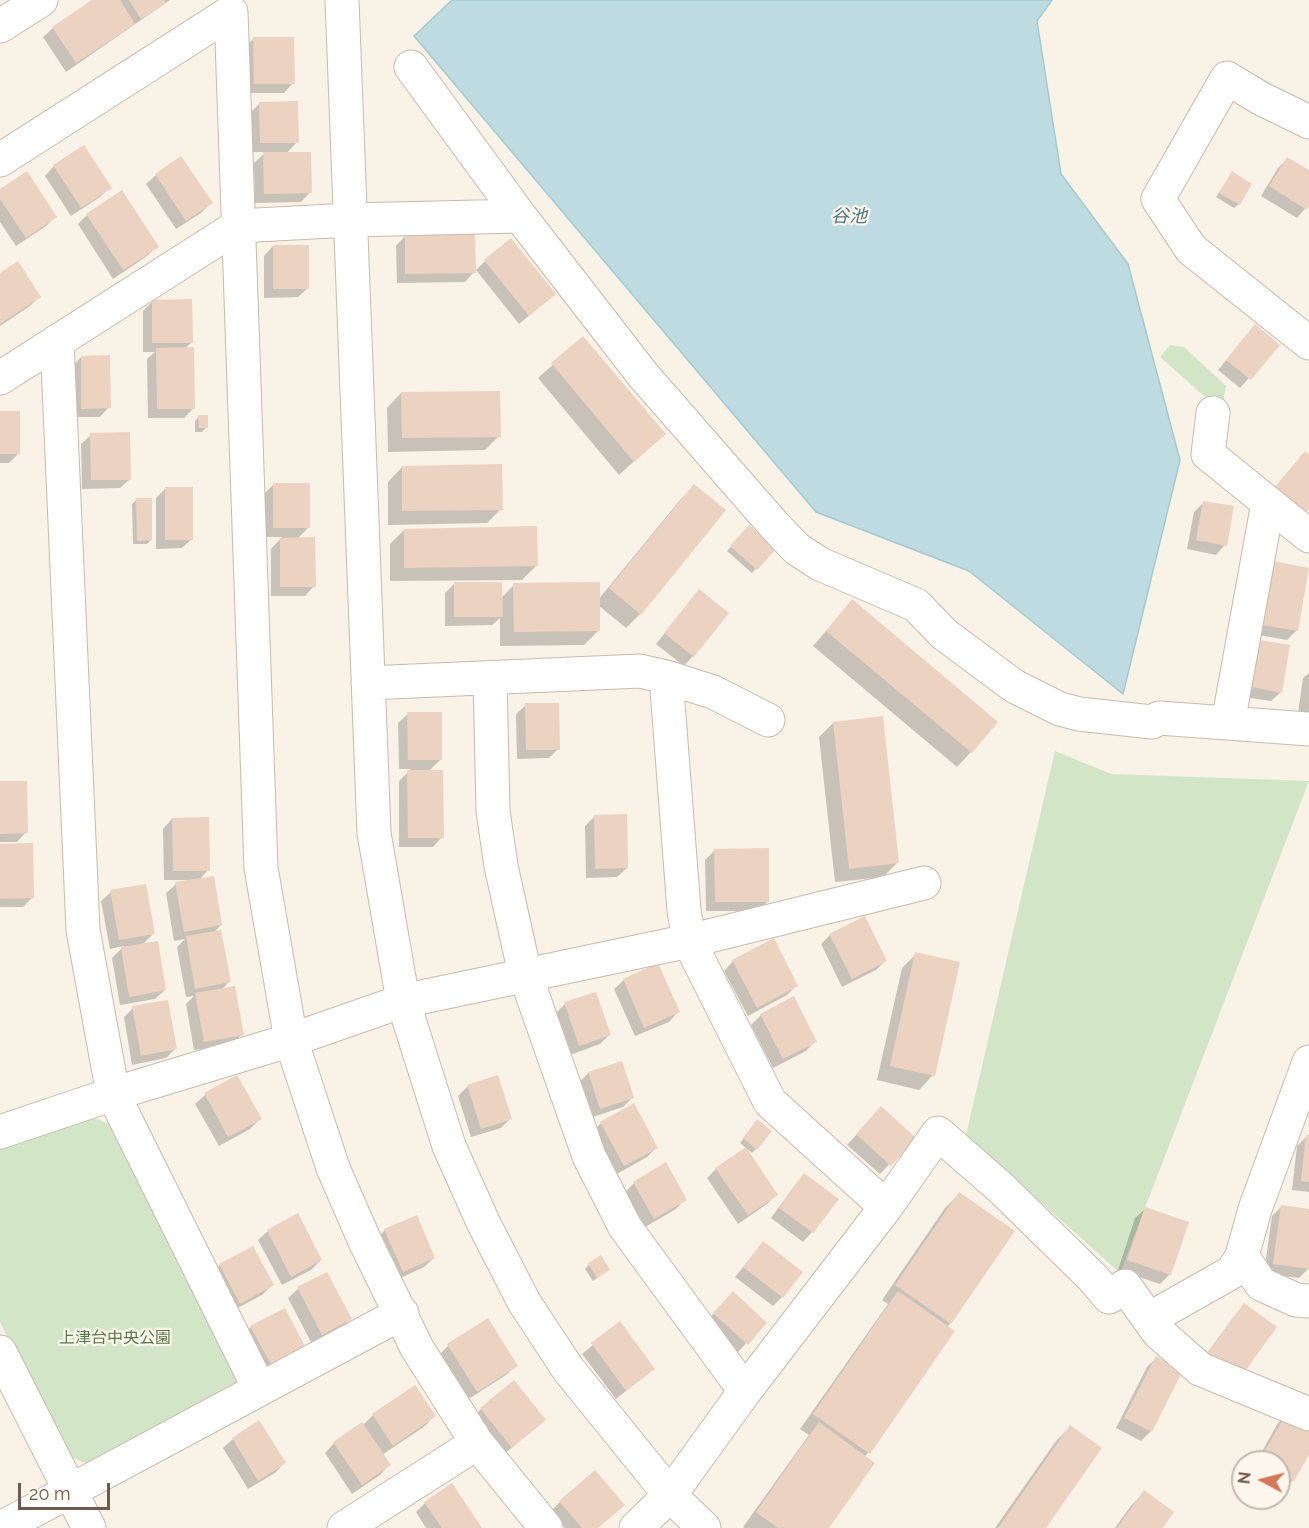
<!DOCTYPE html>
<html>
<head>
<meta charset="utf-8">
<style>
	body { margin:0 }
	#map { position:relative; width:1309px; height:1528px; overflow:hidden; background:#f9f2e6; font-family:Raleway,sans-serif }
	canvas { display:block }
	.north { position:absolute; left:1231px; top:1450px; width:60px; height:60px; box-sizing:border-box; background:#fdf6ec; border:2px solid #c4b8ad; border-radius:50%; rotate:277deg; font-size:16px; font-weight:700; line-height:24px; text-align:center; color:#6f5a4e }
	.north::after { content:''; display:block; margin:auto; width:21px; height:27px; background:#d5765a; clip-path:polygon(50% 0,100% 100%,50% 72%,0 100%) }
	.scale { position:absolute; left:18px; top:1483px; width:92px; height:27px; box-sizing:border-box; border:3px solid #6f5a4e; border-top:0; padding-left:8px; font-size:18px; line-height:21px; white-space:nowrap; color:#6f5a4e; -webkit-text-stroke:4px #fdf6ec; paint-order:stroke }
</style>
</head>
<body>
<div id="map">
<canvas width="1309" height="1528"></canvas>
<div class="north">N</div>
<div class="scale">20 m</div>
</div>
<script>
const ctx = document.querySelector('canvas').getContext('2d');
ctx.lineJoin = 'round';
function fillPath(path, color) { ctx.fillStyle = color; ctx.fill(path, 'evenodd'); }
const shape = rows => new Path2D(rows.map(r => 'M' + r).join(''));
function trace(path, color, width, dash) { ctx.strokeStyle = color; ctx.lineWidth = width; ctx.lineCap = dash ? 'butt' : 'round'; ctx.setLineDash(dash || []); ctx.stroke(path); }
function drawText(font, color, halo, rows, align = 'center') {
  ctx.font = font + ' Raleway,"Noto Sans JP",sans-serif'; ctx.lineWidth = 4.5; ctx.setLineDash([]); ctx.textBaseline = 'middle'; ctx.strokeStyle = halo; ctx.fillStyle = color; for (const [text, x, y, turn = 0] of rows) {
    ctx.save(); ctx.translate(x, y); ctx.rotate((+turn || 0) * Math.PI / 180); ctx.textAlign = isNaN(turn) ? turn : align; if (halo) ctx.strokeText(text, 0, 0); ctx.fillText(text, 0, 0); ctx.restore();
  }
}
fillPath(shape([
	[1170,345,1184,347,1226,386,1221,413,1211,402,1160,357],
	[1055,751,1111,774,1309,781,1120,1273,966,1135],
	[91,1116,115,1127,239,1372,233,1389,93,1466,66,1455,0,1322,0,1145]
]), '#d2e5c6');
const water = shape([
	[452,0,1052,0,1037,21,1061,174,1128,264,1180,460,1123,694,969,571,816,512,414,36,452,0]
]);
fillPath(water, '#bddbe0');
trace(water, '#a4cad1', 1.5);
fillPath(shape([
	[95,0,170,0,66,72,43,37,53,28],
	[253,39,293,83,284,93,245,93,244,48],
	[260,103,297,142,286,154,310,192,301,202,255,203,254,163,266,152,251,152,250,113],
	[1287,159,1309,172,1309,204,1297,218,1261,196,1278,168],
	[54,166,110,187,100,197,71,216,45,176],
	[1232,173,1239,204,1234,208,1216,197],
	[156,175,211,203,201,213,176,229,146,184],
	[0,190,55,217,46,226,16,246,0,222],
	[87,215,157,246,147,256,113,279,78,224],
	[405,236,474,272,465,282,397,283,396,246],
	[273,246,308,288,298,297,264,298,264,256],
	[485,261,554,294,519,324,476,270],
	[0,275,39,297,30,306,0,326],
	[152,302,192,342,184,349,194,408,184,418,148,418,147,359,155,352,143,352,143,311],
	[1246,336,1278,345,1240,388,1218,370],
	[583,338,664,434,619,475,538,378],
	[81,357,109,407,100,417,73,417,72,367],
	[401,393,499,436,485,450,388,452,387,408],
	[0,413,19,453,9,463,0,463],
	[199,416,206,428,202,432,195,432,195,421],
	[91,435,130,479,120,488,82,489,81,444],
	[402,467,501,509,487,523,388,525,388,482],
	[273,485,309,527,297,539,314,586,305,596,271,596,271,549,282,537,264,537,264,494],
	[694,486,640,614,626,628,598,605,599,630,584,645,500,646,500,618,492,625,445,626,445,593,454,584,501,598,514,585,598,600,680,500],
	[165,489,192,539,182,548,156,549,156,498],
	[136,500,151,540,147,544,133,544,132,504],
	[1204,502,1225,545,1216,555,1187,549,1194,512],
	[404,530,537,565,522,580,390,581,390,544],
	[745,531,774,549,752,573,727,551],
	[1308,569,1297,630,1287,640,1253,634],
	[699,591,693,656,684,666,656,644],
	[852,601,971,752,957,767,813,646],
	[1260,641,1281,692,1271,701,1243,697,1251,651],
	[1309,673,1309,715,1298,713,1303,678],
	[526,705,558,749,549,758,517,759,516,714],
	[408,714,441,759,429,771,442,837,433,847,399,847,399,781,411,769,399,769,398,723],
	[833,723,897,863,883,877,835,882,819,737],
	[0,782,26,832,17,842,0,842],
	[595,816,627,868,617,877,586,878,585,826],
	[172,819,208,870,199,880,221,925,213,933,229,982,221,990,242,1034,233,1044,194,1050,186,1004,194,996,186,997,177,947,185,939,174,941,166,893,176,884,188,882,188,880,164,880,163,829],
	[0,845,32,898,23,907,0,907],
	[715,850,768,901,758,911,706,911,705,860],
	[111,892,154,933,142,945,165,990,155,999,120,1005,112,958,124,946,110,949,101,901],
	[830,935,885,961,876,970,842,987,821,944],
	[916,954,933,1075,919,1090,877,1080,902,968],
	[733,961,796,986,787,995,748,1016,724,971],
	[624,980,678,1012,669,1022,635,1036,614,989],
	[794,998,815,1041,806,1051,773,1068,751,1025,761,1015],
	[565,1004,609,1035,600,1044,570,1055,556,1013],
	[133,1008,175,1049,166,1058,132,1065,124,1017],
	[588,1073,632,1098,623,1107,590,1118,579,1083],
	[236,1077,260,1119,250,1129,219,1146,195,1104,205,1095],
	[468,1086,511,1118,501,1128,471,1137,458,1096],
	[872,1118,914,1138,880,1174,847,1145],
	[601,1123,656,1148,647,1157,615,1175,592,1132],
	[753,1126,756,1149,752,1153,740,1143],
	[1307,1136,1309,1136,1309,1192,1292,1190,1297,1146],
	[716,1169,776,1195,767,1204,738,1224,707,1178],
	[804,1175,812,1232,803,1242,771,1218,795,1185],
	[634,1183,685,1199,676,1209,645,1227,625,1192],
	[959,1194,950,1323,865,1457,827,1528,744,1528,743,1527,809,1435,800,1429,888,1304,882,1300,945,1208],
	[1281,1207,1309,1211,1309,1268,1299,1278,1264,1273,1272,1216],
	[1145,1209,1170,1274,1160,1284,1118,1270,1135,1218],
	[385,1230,434,1258,424,1267,394,1281,376,1239],
	[268,1231,321,1260,311,1270,282,1285,258,1240],
	[763,1243,782,1297,773,1306,735,1277],
	[589,1264,608,1270,593,1281,585,1269],
	[220,1265,272,1285,262,1295,230,1312,210,1275],
	[327,1274,350,1319,341,1328,312,1344,288,1298,298,1289],
	[723,1303,765,1323,737,1353,705,1323],
	[1245,1305,1229,1387,1199,1364,1235,1315],
	[620,1323,653,1369,616,1399,582,1354],
	[251,1327,296,1359,263,1377,242,1336],
	[448,1346,516,1366,506,1375,467,1400,439,1355],
	[1156,1358,1181,1371,1151,1431,1141,1441,1116,1428,1147,1367],
	[414,1387,434,1416,425,1426,382,1455,389,1465,380,1475,352,1494,325,1453,334,1443,363,1425,372,1416],
	[481,1409,544,1420,502,1456,472,1418],
	[1288,1414,1309,1452,1293,1480,1284,1489,1279,1487,1279,1462,1256,1462,1278,1423],
	[259,1422,284,1463,275,1473,248,1489,223,1448,233,1439],
	[1070,1427,1044,1528,995,1528,1056,1441],
	[1144,1492,1161,1528,1115,1528,1130,1507],
	[560,1502,598,1528,565,1528,551,1511],
	[425,1503,480,1528,426,1528,416,1512]
]), '#0003');
fillPath(shape([
	[92,0,120,0,135,24,76,63,52,27],
	[129,0,164,0,166,3,141,19],
	[253,37,294,37,295,84,254,84],
	[298,101,299,143,260,143,259,102],
	[84,145,112,188,81,208,53,165],
	[263,152,311,152,312,193,264,194],
	[181,156,213,203,186,221,155,174],
	[1287,157,1309,170,1309,206,1307,210,1269,186],
	[27,171,57,217,26,238,0,199,0,189],
	[1232,171,1252,184,1240,205,1219,193],
	[122,190,159,247,123,270,86,214],
	[475,234,476,273,405,274,405,235],
	[511,238,556,294,529,316,484,260],
	[273,245,309,245,309,289,273,289],
	[18,261,41,297,0,324,0,273],
	[192,299,193,343,152,343,152,300],
	[1255,324,1280,345,1251,380,1226,360],
	[583,336,666,434,634,462,551,363],
	[194,347,195,409,157,409,156,348],
	[110,355,111,408,81,409,81,356],
	[500,391,501,437,402,438,401,392],
	[0,411,20,411,20,454,0,454],
	[198,415,208,415,208,428,199,428],
	[130,432,131,480,91,480,90,433],
	[1305,451,1309,455,1309,509,1305,514,1274,488],
	[502,464,503,510,402,511,402,466],
	[273,483,310,483,310,528,273,528],
	[694,484,726,510,641,615,609,588],
	[165,487,193,487,193,540,165,540],
	[136,498,152,498,152,540,137,541],
	[1203,501,1234,506,1227,546,1196,540],
	[749,525,776,549,757,570,730,546],
	[537,526,538,566,404,568,404,529],
	[315,537,316,587,280,587,280,538],
	[1273,561,1309,568,1298,631,1261,625],
	[454,582,502,582,503,617,454,617],
	[600,582,600,631,514,632,513,583],
	[699,589,729,613,694,657,664,633],
	[852,599,998,722,972,753,826,631],
	[1260,640,1290,645,1282,693,1252,687],
	[525,703,559,703,560,750,526,750],
	[407,712,442,712,442,760,408,760],
	[883,716,899,863,849,869,833,722],
	[407,770,443,770,444,838,408,838],
	[0,781,27,781,28,833,0,834],
	[627,814,628,868,595,869,594,815],
	[209,817,210,871,173,871,172,818],
	[33,843,34,898,0,899,0,844],
	[769,848,769,902,715,902,714,849],
	[214,876,222,925,184,932,175,882],
	[146,884,155,934,119,940,110,890],
	[865,916,887,961,852,979,829,934],
	[221,930,231,982,195,989,186,936],
	[774,938,798,986,757,1008,732,960],
	[158,941,166,990,129,997,121,947],
	[915,952,960,962,935,1076,890,1066],
	[658,963,680,1012,644,1028,623,979],
	[235,986,244,1035,204,1042,195,993],
	[596,992,611,1035,579,1046,564,1002],
	[794,996,817,1042,783,1059,760,1014],
	[168,1000,177,1049,141,1056,132,1006],
	[622,1061,634,1098,600,1109,588,1072],
	[237,1075,262,1119,228,1137,204,1093],
	[498,1075,512,1119,481,1129,467,1085],
	[634,1103,658,1148,624,1166,600,1122],
	[881,1106,916,1138,891,1166,856,1134],
	[757,1119,772,1131,757,1150,743,1138],
	[1306,1135,1309,1135,1309,1182,1301,1181],
	[746,1147,778,1195,748,1215,715,1168],
	[666,1162,687,1200,654,1219,633,1182],
	[804,1173,839,1199,813,1233,779,1208],
	[959,1192,1015,1231,951,1324,895,1285],
	[1281,1205,1309,1209,1309,1269,1273,1264],
	[1145,1207,1189,1222,1171,1275,1127,1260],
	[298,1213,322,1260,291,1277,267,1230],
	[417,1215,435,1258,403,1272,384,1229],
	[763,1241,803,1272,783,1298,743,1267],
	[253,1246,274,1285,240,1304,219,1264],
	[601,1255,610,1270,597,1278,588,1263],
	[327,1272,352,1319,322,1335,297,1287],
	[733,1291,767,1323,748,1345,713,1313],
	[898,1291,955,1331,870,1454,813,1414],
	[1244,1303,1277,1327,1240,1378,1207,1354],
	[285,1308,307,1350,273,1368,250,1326],
	[488,1318,518,1366,477,1392,447,1344],
	[620,1321,655,1369,626,1391,591,1343],
	[1156,1356,1183,1370,1152,1432,1124,1418],
	[514,1380,546,1420,512,1448,480,1408],
	[415,1385,436,1416,393,1446,372,1414],
	[1287,1412,1309,1424,1309,1455,1294,1481,1279,1472,1279,1462,1259,1461],
	[259,1420,286,1463,258,1481,232,1438],
	[362,1422,391,1465,362,1485,333,1442],
	[819,1422,875,1463,829,1528,778,1528,756,1512],
	[1070,1425,1102,1448,1046,1528,998,1528],
	[595,1470,625,1505,598,1528,582,1528,559,1501],
	[452,1483,482,1528,442,1528,424,1502],
	[1144,1490,1174,1512,1163,1528,1117,1528]
]), '#ebd2c1');
const minor = shape([
	[342,0,374,833,403,1001,449,1146,483,1222,524,1302,568,1369,670,1495,704,1528],
	[0,26,41,0],
	[411,67,520,216],
	[1309,122,1260,98,1227,78,1158,199,1191,249,1309,343],
	[0,160,231,12,261,868,291,1040,333,1168,364,1239,417,1348,477,1443,546,1528],
	[57,341,83,930,113,1094,259,1388],
	[0,378,238,226,350,220,520,216,643,375,774,525,797,549,820,564,916,605,944,634,1014,686,1060,709,1079,714,1152,722,1159,718,1309,729],
	[1213,413,1208,454,1309,536],
	[666,677,713,692,768,720],
	[490,678,493,811,501,866,525,974,589,1156,625,1227,745,1391],
	[368,683,640,671,666,677,684,910,689,941,770,1102,886,1207],
	[1228,723,1268,503],
	[0,1132,113,1094,291,1040,403,1001,689,941,924,883],
	[1242,1256,1261,1284,1296,1300,1309,1301],
	[1149,1319,1232,1272,1242,1256,1255,1209,1309,1062],
	[0,1352,89,1528],
	[1,1528,402,1313],
	[344,1528,477,1443],
	[636,1528,670,1495,745,1391,886,1207,938,1133,1001,1188,1093,1278,1109,1297,1125,1286,1158,1332,1200,1369,1309,1414]
]);
trace(minor, '#c9baad', 35);
trace(minor, '#fff', 33);
drawText('16px', '#587a4b', '#fdf6ec', [
	["上津台中央公園",115,1338]
]);
drawText('italic 18px', '#4b7780', '#fdf6ec', [
	["谷池",849,217]
]);
</script>
</body>
</html>
